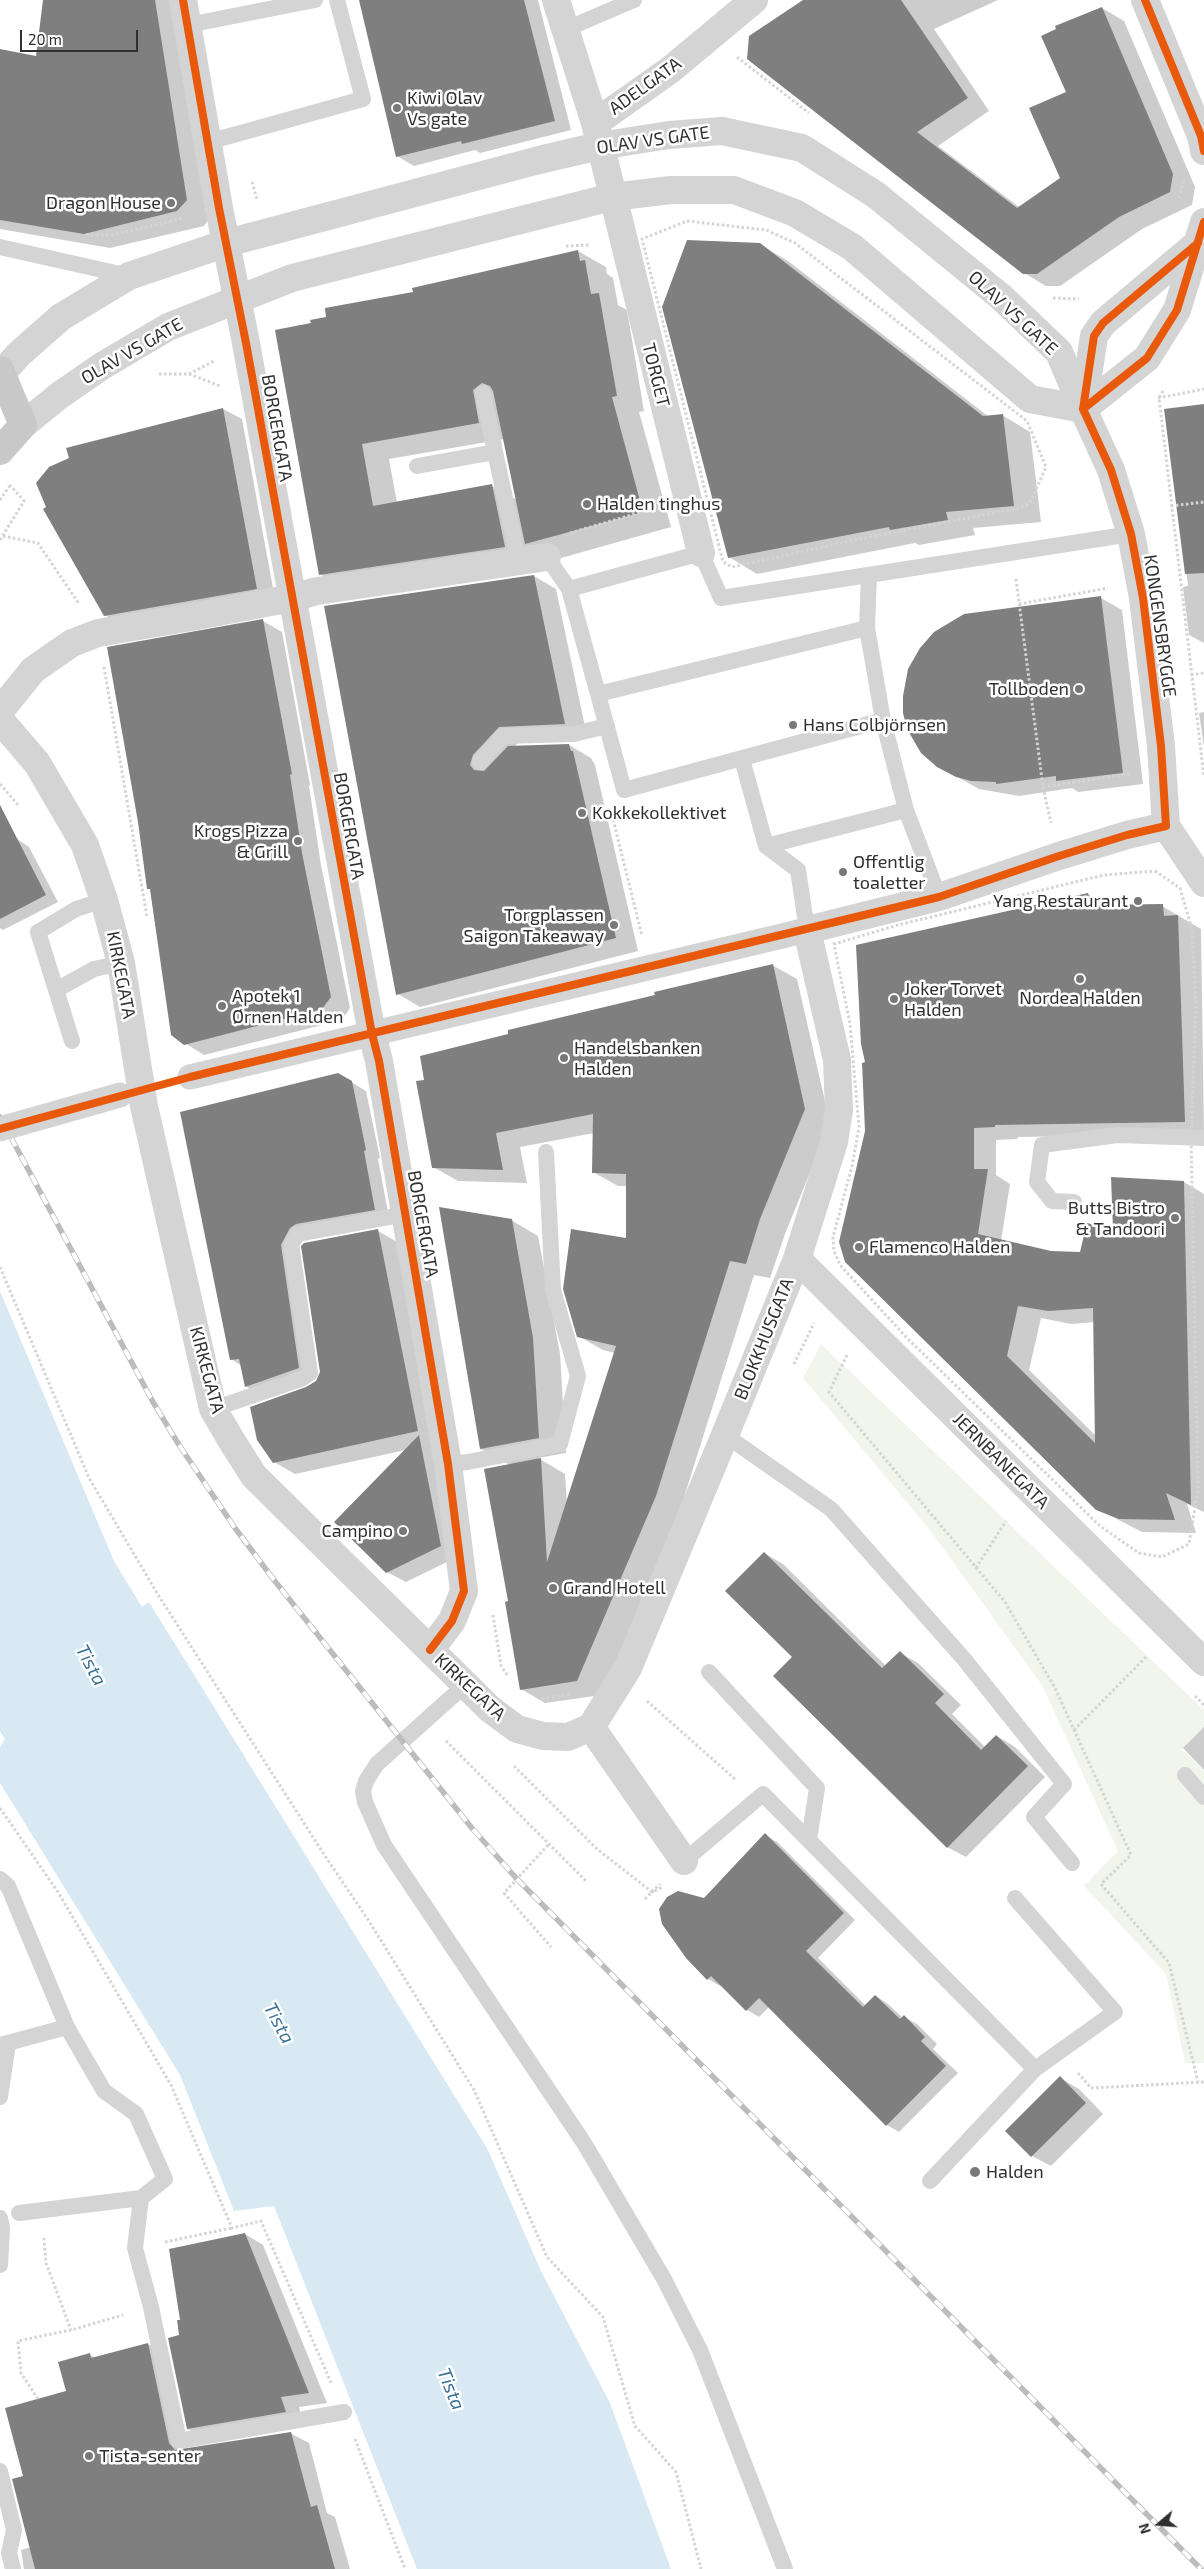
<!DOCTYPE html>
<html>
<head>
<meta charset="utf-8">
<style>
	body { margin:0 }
	#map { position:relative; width:1204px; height:2569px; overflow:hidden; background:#fff; font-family:"Exo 2",sans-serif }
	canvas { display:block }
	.north { position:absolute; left:1134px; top:2499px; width:50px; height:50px; -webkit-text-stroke:4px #fff; paint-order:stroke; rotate:252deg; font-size:14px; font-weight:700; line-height:20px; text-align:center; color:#303030 }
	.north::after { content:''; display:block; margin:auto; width:18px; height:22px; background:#303030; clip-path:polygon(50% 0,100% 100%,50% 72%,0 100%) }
	.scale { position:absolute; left:20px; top:30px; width:118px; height:22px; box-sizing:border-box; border:2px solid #303030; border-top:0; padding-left:6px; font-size:15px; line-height:18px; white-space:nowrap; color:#303030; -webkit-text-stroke:4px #fff; paint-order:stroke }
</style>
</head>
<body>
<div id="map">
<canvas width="1204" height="2569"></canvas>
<div class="north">N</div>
<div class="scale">20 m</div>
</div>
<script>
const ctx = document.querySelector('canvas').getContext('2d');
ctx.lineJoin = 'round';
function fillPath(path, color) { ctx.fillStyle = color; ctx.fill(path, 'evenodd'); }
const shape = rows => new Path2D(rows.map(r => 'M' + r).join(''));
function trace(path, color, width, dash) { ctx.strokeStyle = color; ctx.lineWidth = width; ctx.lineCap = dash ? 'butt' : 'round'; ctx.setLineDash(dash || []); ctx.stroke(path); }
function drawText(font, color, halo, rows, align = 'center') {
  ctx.font = font + ' "Exo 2",sans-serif'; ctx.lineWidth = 5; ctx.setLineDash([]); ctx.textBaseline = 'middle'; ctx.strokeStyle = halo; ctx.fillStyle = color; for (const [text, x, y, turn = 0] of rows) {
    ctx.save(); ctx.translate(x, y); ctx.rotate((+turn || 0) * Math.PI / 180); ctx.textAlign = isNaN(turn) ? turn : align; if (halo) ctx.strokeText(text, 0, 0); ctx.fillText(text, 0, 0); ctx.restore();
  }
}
fillPath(shape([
	[821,1344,1204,1710,1204,1727,1182,1749,1204,1771,1204,2063,1185,2063,1166,1974,1084,1886,1118,1851,1042,1685,929,1529,803,1378]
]), '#f1f5ec');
fillPath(shape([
	[0,1291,114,1561,142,1607,149,1602,488,2150,541,2271,610,2403,671,2569,417,2569,274,2206,234,2211,180,2075,0,1783,0,1747,5,1739,0,1731]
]), '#d9e9f3');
fillPath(shape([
	[45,0,178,0,212,215,204,226,110,248,0,229,0,51,37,57],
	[360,0,538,0,571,130,480,153,475,150,414,166,397,156],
	[806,0,998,0,934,29,989,111,938,146,1019,207,1061,179,1068,93,1102,8,1124,21,1195,187,1192,205,1142,229,1060,286,1046,286,1024,273],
	[759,244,788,261,989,417,1002,415,1030,432,1041,522,973,528,975,535,919,545,915,543,757,574,729,557],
	[578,251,606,267,607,274,613,278,618,305,627,310,644,411,639,412,671,527,554,560,529,545,532,563,348,590,320,574,312,324,414,293],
	[504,439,517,500,492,486,397,503,389,459],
	[1204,405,1204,643,1189,635,1183,587,1188,586,1165,410],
	[223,409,242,419,275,599,124,626,105,615,67,449],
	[534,576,556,589,587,736,522,739,514,747,569,745,591,758,595,765,638,951,420,1007,398,994,325,607],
	[1101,598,1122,610,1143,784,1078,792,1072,788,1019,796,979,789,938,766],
	[263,621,282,632,310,785,309,786,321,865,350,1008,342,1020,204,1055,172,1035,140,822],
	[1204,712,1204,747,1199,713],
	[17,839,29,847,58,902,3,930,0,928,0,848],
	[1088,894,1109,906,1162,906,1201,929,1204,1134,1018,1137,1017,1139,996,1140,996,1175,1010,1184,1001,1241,1051,1253,1081,1253,1184,1182,1204,1194,1204,1512,1187,1504,1196,1533,1142,1532,1097,1509,847,1261],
	[1041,1318,1071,1324,1095,1322,1096,1436,1029,1370],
	[772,965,797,979,830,1123,785,1234,770,1278,754,1275,680,1510,602,1695,545,1703,521,1689,509,1602,510,1465,481,1449,511,1220,538,1236,560,1354,566,1453,538,1458,565,1474,567,1503,615,1353,603,1350,578,1336,627,1239,628,1186,618,1186,593,1172,594,1133,520,1147,527,1183,458,1181,433,1167,426,1081,656,996],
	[338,1074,366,1091,380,1158,378,1159,389,1218,304,1236,295,1254,313,1376,261,1395,247,1387,242,1366,231,1359],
	[378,1231,399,1243,459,1556,406,1582,387,1572,406,1450,295,1474,274,1462,305,1389,321,1377,303,1247],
	[764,1553,783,1564,886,1666,900,1653,918,1663,961,1705,952,1714,986,1748,997,1736,1015,1747,1045,1777,966,1857,947,1847,793,1657],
	[1204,1727,1204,1770,1183,1748],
	[765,1835,777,1842,855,1920,818,1958,866,2006,876,1996,888,2004,903,2018,904,2017,917,2024,937,2044,933,2049,958,2073,899,2132,887,2125,769,2007,759,2017,747,2010,722,1985,720,1986,708,1979,705,1899],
	[1060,2078,1079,2089,1103,2114,1051,2166,1032,2156,1007,2131],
	[245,2234,263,2245,327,2403,299,2407,303,2422,206,2439,188,2429,181,2320],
	[148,2344,166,2355,186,2450,290,2433,309,2443,327,2513,335,2517,350,2569,24,2569,21,2550,31,2547,25,2477,67,2392,90,2355,96,2358]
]), '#0003');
fillPath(shape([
	[43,0,155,0,187,200,177,211,84,234,0,220,0,49,36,56],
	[359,0,524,0,555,121,462,144,461,141,396,157],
	[803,0,901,0,968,98,917,132,1017,208,1060,178,1029,108,1066,92,1041,36,1056,29,1055,26,1102,7,1173,174,1170,192,1119,217,1037,274,1023,274,747,59,749,36],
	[687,240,760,243,983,416,1003,414,1014,506,946,512,948,520,890,530,889,527,728,558,662,307],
	[578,250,580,261,585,260,591,294,599,293,617,396,612,397,643,512,525,544,493,391,490,386,482,383,473,390,479,423,362,444,373,506,492,484,505,547,319,575,275,330,311,323,310,320,326,317,325,308,413,292,412,288],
	[1204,404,1204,573,1185,574,1164,409],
	[223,408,257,589,104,616,43,509,46,507,36,483,49,467,69,458,66,448],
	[534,575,565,724,499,727,473,755,470,765,474,770,484,771,508,746,569,744,571,751,573,751,616,938,396,995,324,606],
	[1101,596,1123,773,1056,781,1056,776,996,784,996,782,971,781,956,777,937,767,921,753,907,729,903,713,903,696,908,669,920,648,934,632,964,614],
	[263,619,292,774,290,775,302,853,331,997,322,1009,184,1045,171,1035,150,889,147,889,138,822,107,647],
	[0,805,46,895,0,919],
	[1088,893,1091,905,1163,904,1164,916,1178,915,1185,1122,995,1125,995,1127,974,1128,974,1169,988,1169,978,1234,1051,1251,1080,1252,1087,1223,1113,1229,1111,1177,1184,1181,1191,1505,1166,1493,1175,1520,1119,1519,1096,1510,845,1262,839,1242,865,1131,862,1063,865,1062,861,1044,856,945],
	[1018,1306,1048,1311,1093,1308,1095,1443,1007,1356],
	[773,964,805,1109,760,1219,746,1264,730,1261,656,1496,577,1681,520,1690,505,1602,508,1601,484,1469,541,1458,547,1562,616,1346,577,1337,563,1289,571,1229,626,1238,626,1174,592,1173,593,1114,496,1133,503,1170,432,1168,416,1081,424,1080,420,1056,508,1034,508,1030,655,995,654,992],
	[338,1073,352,1081,366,1150,364,1151,375,1210,296,1224,290,1228,281,1245,299,1368,245,1387,239,1359,230,1360,180,1112],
	[439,1207,512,1219,533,1338,539,1438,480,1449],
	[378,1229,418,1431,273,1463,257,1440,250,1407,306,1387,316,1381,320,1372,301,1246,304,1243],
	[419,1435,441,1546,386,1573,334,1522],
	[764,1552,882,1668,900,1651,944,1694,935,1703,981,1750,996,1735,1028,1766,947,1848,773,1676,792,1657,725,1591],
	[765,1833,844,1913,806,1951,863,2007,875,1995,900,2019,904,2015,925,2037,921,2041,946,2066,886,2126,759,1998,746,2011,711,1976,707,1980,686,1958,662,1924,659,1909,667,1897,678,1891,704,1898],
	[1060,2076,1086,2103,1031,2157,1005,2131],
	[245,2233,309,2393,281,2397,286,2412,187,2429,168,2338,179,2335,177,2320,180,2320,169,2249],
	[148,2343,169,2443,175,2450,291,2432,311,2507,317,2505,335,2569,35,2569,12,2479,23,2476,5,2408,66,2391,58,2362,90,2353,91,2358]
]), '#7f7f7f');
trace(shape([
	[737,57,809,113],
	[252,182,257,199],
	[1179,198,1184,178],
	[687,221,766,230,795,243,1027,421,1046,467,1030,503,1020,508,873,536,732,567,723,562,642,239,687,221],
	[86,235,112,235,184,218],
	[566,246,589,245],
	[1053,298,1079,299],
	[159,374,189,374,220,386],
	[189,374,214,361],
	[1163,391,1159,398,1204,777],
	[1158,398,1204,389],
	[0,500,11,484],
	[1171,506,1204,502],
	[570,533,655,508],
	[3,536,38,543,79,604],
	[0,540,24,501,10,485],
	[1016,579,1043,787,1051,823],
	[1019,604,1108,588],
	[104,667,147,917],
	[1191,675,1204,673],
	[0,784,19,806],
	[1043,787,1129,774],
	[612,815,642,936],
	[1155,871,1180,888,1192,929,1196,1004,1191,1138,1198,1489,1189,1544,1162,1557,1139,1553,1100,1526,906,1337,840,1265,834,1251,833,1237,852,1166,859,1127,850,1024,834,944,898,925,1104,875,1155,871],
	[0,1267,89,1478,157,1593,325,1856,367,1918,474,2090,547,2257,603,2317,635,2426,676,2472,701,2569],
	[847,1355,829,1392,1005,1602,1055,1688,1131,1855,1101,1884,1169,1963,1198,2082],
	[794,1364,814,1323],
	[976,1568,1006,1521],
	[493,1615,501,1666,508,1676],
	[1195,1696,1204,1705],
	[542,1699,571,1694],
	[647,1701,736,1780],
	[1074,1730,1147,1656],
	[446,1741,587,1882],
	[514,1766,597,1849,652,1892,663,1887],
	[0,1808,58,1892,171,2085,232,2228,261,2221,332,2385],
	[548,1845,504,1893,551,1947],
	[645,1899,660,1884],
	[1078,2073,1091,2088,1204,2082],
	[44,2238,46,2263,71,2330],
	[165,2242,232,2228],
	[38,2399,21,2373,18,2341,71,2330,123,2315],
	[355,2439,405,2569]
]), '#d4d4d4', 3, [2.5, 2.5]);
trace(shape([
	[188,25,315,0],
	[564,30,634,0],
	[208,142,363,99,337,0],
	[0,247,129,276],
	[483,393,495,452],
	[417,466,495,452,515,544,516,560],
	[547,557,569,589,701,553,721,598,1131,534],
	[569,589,598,694,867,628,869,575],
	[598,694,624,790,883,720,867,628],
	[883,720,906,810],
	[742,759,766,846,798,870,807,930],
	[480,762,503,736,574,734,607,726],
	[766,846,906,810,939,897],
	[56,990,94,969,121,963],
	[72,1041,38,932,76,909,104,900],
	[1074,1202,1052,1201,1037,1182,1042,1145,1118,1135,1204,1138],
	[213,1409,301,1379,310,1373,291,1244,298,1234,406,1214],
	[725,1435,831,1509,964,1659,1064,1784,1034,1817,1072,1863],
	[448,1464,468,1462,560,1444,578,1376,553,1290,546,1152],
	[709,1672,817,1788,809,1840],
	[465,1685,377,1764,366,1781,363,1791,365,1802,384,1845,584,2143,664,2279,700,2350,785,2569],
	[1185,1775,1204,1797],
	[684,1861,763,1794,1035,2069,930,2181],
	[0,1879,8,1886,67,2027,104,2091,136,2114,165,2179,141,2198,135,2248,151,2307,179,2441,344,2412],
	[1015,1898,1115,2012,1035,2069],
	[0,2045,67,2027],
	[0,2097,8,2043],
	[19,2213,141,2198],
	[0,2218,2,2228,0,2265],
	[0,2471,14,2530,9,2553,13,2569]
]), '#d4d4d4', 16);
trace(shape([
	[190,1077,807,930],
	[99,1101,120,1095]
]), '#d4d4d4', 25);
trace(shape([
	[183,0,219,208,246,343,372,1034,379,1061,448,1464,464,1591,452,1621,430,1650],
	[556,0,595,123],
	[1083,409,1111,470,1131,534,1143,598,1161,746,1166,826],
	[701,553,595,123,670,70,754,0],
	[0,711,33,670,72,643,98,633,197,616,292,598,317,591,547,557],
	[0,720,37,763,85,845,104,900,121,963,144,1106,213,1409,233,1443,254,1476,490,1709,517,1729,543,1736,568,1737,591,1727,684,1861],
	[1166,826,1204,883],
	[797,1259,1204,1662],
	[591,1727,628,1668,725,1435,797,1259,834,1142,839,1110,837,1060,807,930,939,897,1059,856,1127,835,1166,826]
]), '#d4d4d4', 28);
trace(shape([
	[1145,0,1201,136,1204,151],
	[0,375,19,354,61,317,129,276,227,243,539,160,599,146,669,135,722,131,802,148,876,195,1000,296,1059,352,1083,409],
	[1083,409,1147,358,1177,310,1204,222],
	[1083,409,1094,336,1103,323,1198,243],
	[23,425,60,395,102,366,168,327,292,278,612,197,671,190,734,190,795,213,852,247,1030,399,1083,409]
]), '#d4d4d4', 28);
trace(shape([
	[0,370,23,425],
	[0,451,23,425]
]), '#c8c8c8', 28);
const rail = shape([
	[0,1117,153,1402,179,1445,235,1528,274,1580,471,1827,516,1878,1201,2569]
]);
trace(rail, '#bcbcbc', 5.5);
trace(rail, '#fff', 4, [11]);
trace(shape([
	[0,1129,99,1101]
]), '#d4d4d4', 25);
trace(shape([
	[183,0,219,208,246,343,372,1034,379,1061,448,1464,464,1591,452,1621,430,1650],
	[1145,0,1201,136,1204,151],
	[1083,409,1147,358,1177,310,1204,222],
	[0,1129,190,1077,939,897,1059,856,1127,835,1166,826,1161,746,1143,598,1131,534,1111,470,1083,409,1094,336,1103,323,1198,243]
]), '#e8590c', 8);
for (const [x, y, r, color] of [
	[397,108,5,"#787878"],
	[171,203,5,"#787878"],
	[587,504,5,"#787878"],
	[1079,689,5,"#787878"],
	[793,725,5,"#787878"],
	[582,813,5,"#787878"],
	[298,841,5,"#787878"],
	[843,872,5,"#787878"],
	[1138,901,5,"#787878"],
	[614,925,5,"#787878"],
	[1080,979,5,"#787878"],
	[894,999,5,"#787878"],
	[222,1006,5,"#787878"],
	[564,1058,5,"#787878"],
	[1175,1218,5,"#787878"],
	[859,1247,5,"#787878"],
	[403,1531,5,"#787878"],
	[553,1588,5,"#787878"],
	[975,2172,6,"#787878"],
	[89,2456,5,"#787878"]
]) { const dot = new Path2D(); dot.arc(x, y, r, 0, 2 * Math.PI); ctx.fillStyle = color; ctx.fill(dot); trace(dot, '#fff', 2); }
drawText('18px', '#303030', '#fff', [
	["ADELGATA",645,86,-36],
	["OLAV VS GATE",653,140,-8],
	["OLAV VS GATE",1013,313,43],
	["OLAV VS GATE",132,351,-30],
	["TORGET",656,375,76],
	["BORGERGATA",277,428,80],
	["KONGENSBRYGGE",1160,626,82],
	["BORGERGATA",349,826,80],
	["KIRKEGATA",121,975,79],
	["BORGERGATA",423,1224,80],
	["BLOKKHUSGATA",764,1339,-68],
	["KIRKEGATA",207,1370,75],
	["JERNBANEGATA",1001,1461,45],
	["KIRKEGATA",470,1687,43]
]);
drawText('18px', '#303030', '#fff', [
	["Kiwi Olav",407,98],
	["Vs gate",407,119],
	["Dragon House",161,203,"right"],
	["Halden tinghus",597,504],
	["Tollboden",1069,689,"right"],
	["Hans Colbjörnsen",803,725],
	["Kokkekollektivet",592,813],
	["Krogs Pizza",288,831,"right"],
	["& Grill",288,852,"right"],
	["Offentlig",853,862],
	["toaletter",853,883],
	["Yang Restaurant",1128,901,"right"],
	["Torgplassen",604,915,"right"],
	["Saigon Takeaway",604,936,"right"],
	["Joker Torvet",904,989],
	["Halden",904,1010],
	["Apotek 1",232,996],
	["Ørnen Halden",232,1017],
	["Nordea Halden",1080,998,"center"],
	["Handelsbanken",574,1048],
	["Halden",574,1069],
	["Butts Bistro",1165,1208,"right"],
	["& Tandoori",1165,1229,"right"],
	["Flamenco Halden",869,1247],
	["Campino",393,1531,"right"],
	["Grand Hotell",563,1588],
	["Halden",986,2172],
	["Tista-senter",99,2456]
], 'left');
drawText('italic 19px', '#3a7396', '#fff', [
	["Tista",91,1665,62],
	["Tista",279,2023,62],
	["Tista",451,2389,68]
]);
</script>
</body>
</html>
